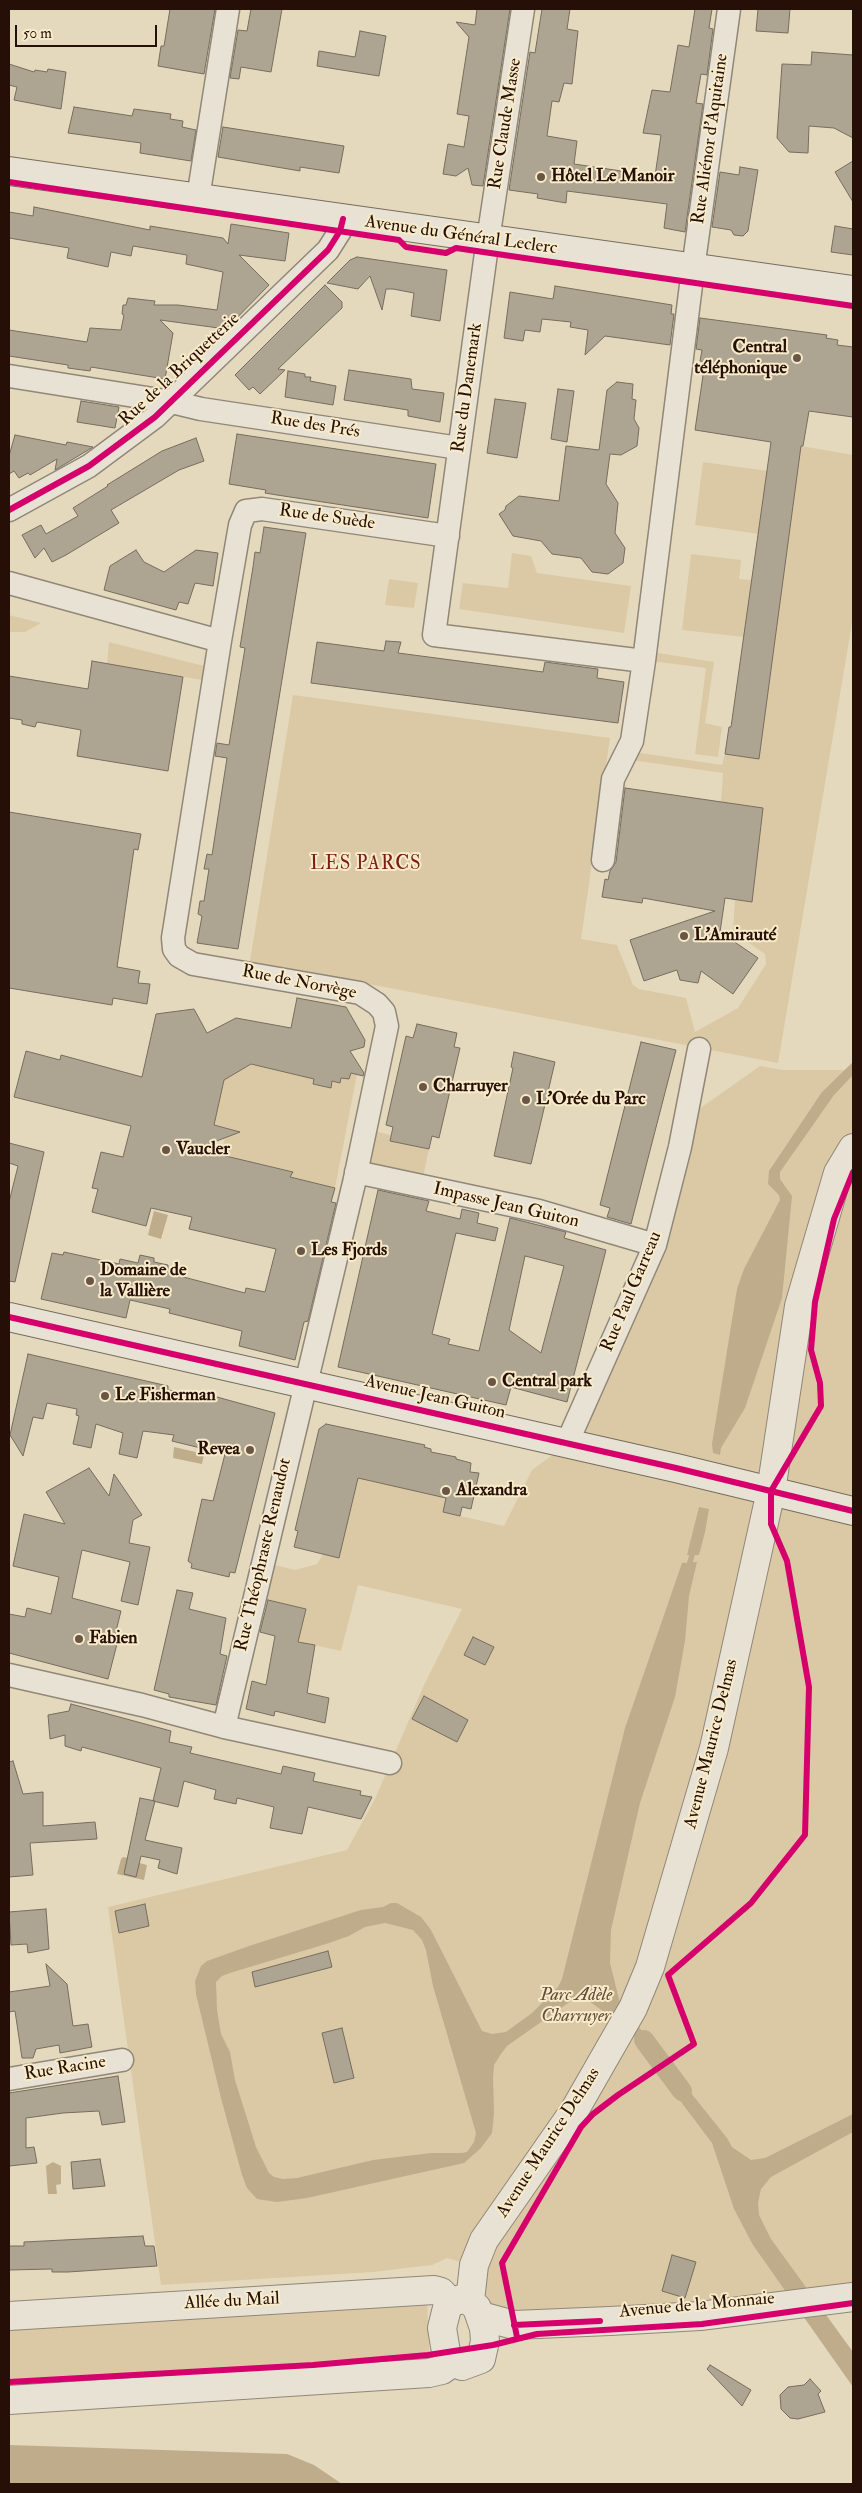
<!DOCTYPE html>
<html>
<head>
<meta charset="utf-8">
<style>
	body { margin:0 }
	#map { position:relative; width:862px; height:2493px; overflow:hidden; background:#e5d9bd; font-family:"IM FELL Double Pica",serif }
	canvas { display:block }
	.frame { position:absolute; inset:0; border:10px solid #260f06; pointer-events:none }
	.scale { position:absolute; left:15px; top:25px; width:142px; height:22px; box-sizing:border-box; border:2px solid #260f06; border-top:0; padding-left:6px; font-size:15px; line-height:18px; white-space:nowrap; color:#260f06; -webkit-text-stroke:4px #f8ebca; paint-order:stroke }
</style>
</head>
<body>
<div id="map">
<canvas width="862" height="2493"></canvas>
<div class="frame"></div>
<div class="scale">50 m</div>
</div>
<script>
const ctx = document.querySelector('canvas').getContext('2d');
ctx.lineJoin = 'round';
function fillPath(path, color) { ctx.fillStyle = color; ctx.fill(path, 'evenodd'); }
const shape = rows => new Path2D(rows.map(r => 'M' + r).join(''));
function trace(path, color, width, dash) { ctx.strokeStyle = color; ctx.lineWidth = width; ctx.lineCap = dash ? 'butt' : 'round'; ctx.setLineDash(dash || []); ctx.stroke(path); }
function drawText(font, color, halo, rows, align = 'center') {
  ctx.font = font + ' "IM FELL Double Pica",serif'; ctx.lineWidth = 4; ctx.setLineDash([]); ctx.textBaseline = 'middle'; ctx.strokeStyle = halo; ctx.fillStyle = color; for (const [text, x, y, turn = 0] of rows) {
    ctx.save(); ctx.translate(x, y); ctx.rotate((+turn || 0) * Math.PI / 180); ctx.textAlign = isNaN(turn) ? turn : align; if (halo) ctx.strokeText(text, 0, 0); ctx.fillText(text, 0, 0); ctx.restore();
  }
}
fillPath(shape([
	[801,446,853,455,853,617,778,1063,250,961,293,695,610,738,581,939,617,945,633,985,639,989,686,998,695,1032,738,1008,766,964,765,954,733,932,735,899,752,900,763,808,721,802,723,773,624,759,627,751,722,765,725,754,759,759],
	[703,462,768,471,759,534,695,525],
	[512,553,531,556,537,573,631,586,624,633,459,609,463,583,508,588],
	[691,554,741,560,739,579,752,580,744,637,682,630],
	[389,579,418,583,414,608,385,605],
	[9,615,41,623,25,632,9,632],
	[109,642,216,669,214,682,107,664],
	[652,652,714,662,705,723,722,727,718,757,695,754,706,668,651,661],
	[853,1063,853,2290,608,2316,487,2310,477,2267,447,2258,432,2265,373,2272,161,2285,108,1907,347,1850,375,1799,424,1685,462,1609,358,1585,341,1651,305,1643,298,1641,306,1609,254,1597,263,1562,295,1570,317,1564,323,1554,348,1489,361,1474,369,1476,369,1481,447,1496,443,1512,504,1526,532,1470,577,1437,692,1114,760,1066,783,1070,844,1070],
	[251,1064,310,1078,314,1079,313,1084,330,1088,332,1081,339,1083,341,1078,349,1079,351,1073,357,1074,335,1188,290,1177,292,1171,228,1157,220,1159,225,1138,228,1137,229,1133,227,1128,214,1125,224,1080],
	[366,1129,391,1135,390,1141,429,1149,421,1186,356,1172],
	[427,2300,430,2368,9,2393,9,2324]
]), '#dbc9a5');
fillPath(shape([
	[853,1062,853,1075,834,1095,780,1172,780,1179,792,1196,782,1298,745,1408,721,1448,720,1455,717,1454,713,1453,712,1444,737,1289,744,1269,780,1200,779,1195,768,1184,769,1171,822,1092],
	[154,1211,168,1215,161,1239,148,1235],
	[174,1447,204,1454,202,1464,173,1458],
	[699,1507,709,1509,705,1532,699,1555,687,1555],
	[697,1562,689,1596,685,1641,675,1697,640,1803,611,1930,610,1963,620,2003,664,2059,654,2065,629,2030,582,1996,578,1996,507,2046,501,2054,494,2065,493,2078,494,2113,492,2133,481,2148,464,2163,307,2198,277,2202,257,2199,247,2188,242,2175,221,2098,196,1994,195,1981,201,1966,207,1961,249,1946,361,1910,383,1907,391,1903,397,1903,421,1917,431,1930,482,2031,492,2034,506,2032,532,2013,558,1987,562,1979,625,1728,682,1563],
	[385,1923,413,1930,422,1940,426,1950,433,1986,476,2133,474,2142,467,2152,462,2153,431,2153,373,2160,297,2178,283,2179,274,2177,269,2173,256,2147,235,2080,230,2052,221,2034,217,2010,216,1982,222,1976,233,1972,326,1944,349,1936,365,1927],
	[123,1857,128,1858,128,1860,147,1865,144,1880,117,1874,121,1859],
	[671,2068,727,2138,732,2147,751,2160,765,2158,853,2114,853,2132,771,2177,761,2189,758,2203,759,2215,771,2239,853,2352,853,2387,753,2245,734,2209,712,2143,660,2074],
	[53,2162,61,2166,61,2184,56,2185,57,2194,48,2194,46,2166],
	[9,2445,287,2454,314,2465,342,2484,9,2484]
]), '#bfac8a');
trace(shape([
	[690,1562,694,1549]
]), '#bfac8a', 5.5);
trace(shape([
	[644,2040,682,2091]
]), '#bfac8a', 20);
const building = shape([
	[170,9,215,9,204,74,158,66,161,46,164,46,170,9],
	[251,9,282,9,271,72,241,67,239,79,230,78,238,30,247,31,251,9],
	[477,9,510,9,483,186,472,185,468,168,456,176,443,174,448,144,464,147,469,116,457,114,469,37,456,22,475,25,477,9],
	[542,9,570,9,567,29,578,31,572,84,564,83,559,102,552,101,547,136,577,141,574,164,655,176,661,135,643,133,652,90,670,92,678,45,689,47,695,9,712,9,709,28,713,29,707,75,701,74,696,103,703,104,685,232,664,228,667,204,567,191,566,203,537,198,538,194,509,190,530,52,535,53,542,9],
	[758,9,790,9,788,33,756,31,758,9],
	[360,31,386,36,379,76,317,66,319,51,355,57,360,31],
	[812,52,853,55,853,138,834,128,809,126,808,153,789,152,777,138,782,64,811,65,812,52],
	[9,64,34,72,35,70,47,72,48,69,66,72,61,109,14,100,17,87,9,85,9,64],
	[74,107,132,116,134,109,171,114,170,119,183,121,182,127,196,130,191,161,140,153,141,143,68,133,74,107],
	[223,127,344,146,339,173,300,167,300,171,218,157,223,127],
	[853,161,853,202,835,172,853,161],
	[740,167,758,170,748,231,743,236,734,235,731,230,712,227,720,172,739,175,740,167],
	[34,207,150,230,150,226,223,238,228,244,231,224,289,233,285,261,239,255,269,285,226,329,160,320,173,333,165,379,91,367,90,371,68,368,68,365,9,356,9,330,87,342,90,328,121,330,124,315,122,314,123,305,126,305,128,298,155,301,154,305,178,305,217,310,223,272,186,264,187,255,133,246,131,256,111,252,108,267,67,258,69,248,9,238,9,212,33,216,34,207],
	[835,226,853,229,853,255,831,252,835,226],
	[357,257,447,270,440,321,411,316,414,293,393,289,386,289,382,310,370,276,358,289,327,283,350,260,357,257],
	[325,285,342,302,342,308,278,369,285,370,260,394,253,387,249,390,235,375,325,285],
	[555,286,672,305,671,314,674,314,670,345,605,336,585,355,588,330,570,327,571,322,542,319,540,332,525,330,523,341,504,338,510,292,553,299,555,286],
	[700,318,827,335,826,338,838,340,837,345,853,347,853,417,809,411,803,446,801,446,759,759,725,754,729,727,731,727,771,442,695,430,705,362,700,361,702,350,696,349,700,318],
	[349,370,411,379,412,389,444,393,440,422,408,416,408,410,344,400,349,370],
	[288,371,305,374,305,377,311,377,310,381,336,386,333,405,285,397,288,371],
	[617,382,633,384,632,399,636,400,634,419,639,428,637,446,621,455,610,454,606,484,618,503,615,533,625,548,623,563,608,574,592,572,581,558,552,554,541,541,513,536,499,514,505,510,506,506,519,496,559,501,566,446,599,450,607,390,617,382],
	[558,389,574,391,567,442,551,439,558,389],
	[495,399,526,403,517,458,487,453,495,399],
	[81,401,119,407,115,428,77,422,81,401],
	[237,434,436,464,428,518,277,495,265,493,266,490,229,484,237,434],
	[15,435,66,445,67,442,93,447,55,470,57,459,30,475,28,473,19,478,14,471,9,474,9,456,15,435],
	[196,438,204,461,179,470,111,510,119,523,66,555,52,562,44,548,35,558,22,535,41,525,46,534,78,516,73,508,108,486,107,485,162,451,196,438],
	[264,527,306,533,238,949,197,943,202,916,198,914,200,901,204,901,209,869,204,869,207,854,212,855,227,758,215,756,217,743,229,745,245,648,240,647,253,567,255,552,260,553,264,527],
	[136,550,144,562,164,572,196,550,218,553,213,586,195,583,188,604,179,602,176,610,104,590,110,566,136,550],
	[386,641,401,642,398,653,543,672,545,662,598,669,597,678,624,682,618,723,311,683,317,642,384,651,386,641],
	[92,661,183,677,168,771,77,756,81,730,37,722,35,727,22,724,22,720,9,718,9,676,88,689,92,661],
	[625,788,763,808,752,902,725,898,720,932,758,958,733,994,701,971,698,983,680,980,677,970,644,981,630,940,715,911,643,898,642,903,602,897,605,879,608,880,610,871,616,862,625,788],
	[9,812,141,834,138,850,134,849,117,967,140,971,138,983,150,984,147,1004,113,998,112,1005,9,988,9,812],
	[297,998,346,1007,365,1040,364,1047,350,1051,364,1073,363,1076,351,1073,349,1079,341,1078,340,1083,332,1081,331,1088,313,1084,314,1079,251,1064,224,1080,214,1125,240,1132,196,1149,293,1172,290,1177,335,1188,331,1202,336,1203,308,1321,304,1322,295,1360,239,1346,242,1331,169,1313,170,1309,130,1300,126,1318,41,1299,52,1253,63,1255,64,1252,119,1264,120,1259,138,1263,140,1255,154,1258,154,1262,168,1265,168,1273,245,1293,246,1288,265,1292,276,1249,189,1229,192,1217,151,1208,146,1226,92,1212,98,1189,92,1188,101,1152,123,1157,131,1126,14,1097,26,1051,60,1060,61,1055,142,1077,156,1014,194,1009,207,1033,236,1018,291,1028,297,998],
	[417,1024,457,1033,454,1047,460,1048,439,1138,432,1136,429,1149,390,1141,393,1127,386,1125,406,1036,413,1038,417,1024],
	[641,1042,676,1050,631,1224,607,1217,610,1208,600,1205,641,1042],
	[514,1052,555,1062,531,1164,494,1156,513,1068,511,1067,514,1052],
	[9,1143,44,1152,15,1282,9,1281,9,1202,18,1166,9,1163,9,1143],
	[378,1190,429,1201,426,1211,460,1219,462,1209,479,1213,477,1223,498,1228,495,1241,456,1233,432,1334,450,1339,448,1344,479,1351,510,1218,566,1232,564,1238,606,1250,567,1402,511,1387,506,1405,338,1367,378,1190],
	[525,1256,564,1266,541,1353,509,1330,525,1256],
	[28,1354,168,1386,168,1390,217,1397,275,1413,235,1573,230,1572,229,1577,191,1568,192,1564,188,1561,202,1499,213,1501,225,1454,172,1441,174,1435,143,1431,137,1458,119,1454,123,1433,96,1424,91,1448,73,1444,79,1416,76,1415,77,1409,47,1403,43,1419,33,1417,23,1456,10,1435,28,1354],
	[326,1424,425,1445,424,1447,431,1449,431,1452,456,1457,456,1459,471,1463,470,1472,479,1473,471,1509,462,1507,460,1516,443,1512,446,1498,358,1478,339,1558,294,1547,298,1531,295,1530,319,1429,326,1424],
	[89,1468,109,1496,114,1474,142,1515,133,1520,129,1543,150,1547,138,1605,121,1601,130,1562,82,1550,72,1598,121,1611,113,1643,117,1644,108,1679,9,1653,9,1614,25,1617,27,1608,51,1614,59,1577,13,1566,24,1514,65,1524,46,1492,89,1468],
	[177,1590,193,1593,189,1609,226,1618,220,1654,227,1656,216,1705,169,1697,169,1694,154,1690,177,1590],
	[268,1600,306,1609,298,1642,315,1645,307,1693,329,1698,325,1723,275,1711,274,1716,246,1709,252,1681,266,1685,275,1636,260,1632,268,1600],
	[473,1637,494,1647,485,1665,464,1655,473,1637],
	[424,1696,468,1720,457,1742,412,1719,424,1696],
	[71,1704,171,1731,169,1742,192,1747,190,1753,281,1774,283,1766,315,1773,313,1781,361,1791,360,1795,372,1797,361,1819,308,1807,302,1834,270,1828,274,1807,237,1798,236,1804,214,1799,216,1790,184,1781,178,1807,153,1801,161,1768,82,1747,81,1751,65,1746,65,1735,50,1739,48,1715,69,1711,71,1704],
	[13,1761,23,1794,43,1792,43,1826,95,1822,97,1839,30,1843,33,1875,9,1877,9,1762,13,1761],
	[140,1798,155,1801,145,1840,182,1848,177,1874,158,1868,160,1860,141,1856,136,1877,124,1874,140,1798],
	[145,1904,149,1926,119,1933,115,1911,145,1904],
	[46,1909,49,1949,28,1953,27,1944,11,1945,9,1912,46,1909],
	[328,1951,332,1967,255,1987,252,1972,328,1951],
	[46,1964,67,1984,73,2026,88,2024,92,2047,60,2053,59,2045,36,2049,33,2058,22,2058,15,2011,9,2012,9,1992,50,1986,46,1964],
	[342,2028,354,2078,334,2083,322,2033,342,2028],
	[118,2076,125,2122,102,2125,99,2111,63,2113,26,2118,26,2148,34,2147,37,2163,9,2166,9,2093,118,2076],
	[100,2159,105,2186,73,2189,71,2162,100,2159],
	[143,2236,145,2246,154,2246,157,2266,68,2272,52,2272,52,2269,9,2270,9,2246,24,2246,24,2242,143,2236],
	[672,2255,696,2262,685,2298,662,2291,672,2255],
	[710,2365,751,2390,742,2406,707,2369,710,2365],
	[810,2379,821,2391,818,2394,825,2412,798,2419,790,2418,781,2409,780,2395,788,2387,804,2385,810,2379]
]);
fillPath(building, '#aea492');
trace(building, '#766d5e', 1);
const minor = shape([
	[523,9,486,253,434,635,644,661],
	[198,198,228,9],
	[9,376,172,402,201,409,459,448],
	[9,510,89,466,155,417,328,250,340,231,343,219],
	[9,583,220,641,240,525,246,511,262,509,448,536],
	[220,641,173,938,174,949,179,956,193,964,360,993,377,1004,384,1012,387,1026,354,1183,224,1727],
	[603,860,613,779,632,741,644,661,693,269,729,9],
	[356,1172,539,1211,655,1245],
	[567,1443,655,1245,680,1147,699,1049],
	[9,1675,142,1705,224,1727,390,1763],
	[9,2079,122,2060]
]);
const tertiary = shape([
	[461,2299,470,2301,477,2308,484,2328,485,2341,481,2359,462,2366,453,2362,446,2352,442,2328,447,2308,451,2303,461,2299],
	[470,2301,474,2265,484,2240,574,2111,633,2008,650,1967,714,1748,771,1491,799,1306,838,1173,853,1148],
	[9,2316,434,2290,441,2292,451,2303],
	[481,2316,514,2325,610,2321,700,2316,853,2297],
	[9,2400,429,2373,442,2370,453,2362]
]);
const secondary = shape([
	[9,171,853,290],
	[9,1317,676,1468,853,1511]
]);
trace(minor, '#918777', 25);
trace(tertiary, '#918777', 30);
trace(secondary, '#766d5e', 30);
trace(minor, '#e8e2d5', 22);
trace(tertiary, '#e8e2d5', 28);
trace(secondary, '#e8e2d5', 28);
trace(shape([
	[9,182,399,240,406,247,446,253,456,248,853,306],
	[9,510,89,466,155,417,328,250,340,231,343,219],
	[9,1317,676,1468,853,1511],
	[514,2325,600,2321],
	[517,2337,502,2263,581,2127,593,2114,618,2095,694,2044,668,1975,751,1903,805,1835,809,1687,787,1561,771,1524,771,1491,821,1406,820,1383,811,1350,815,1302,834,1219,853,1172],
	[9,2382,313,2365,428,2355,493,2345,537,2334,702,2324,853,2303]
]), '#d6006c', 6);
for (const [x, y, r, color] of [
	[541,177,5,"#695646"],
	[797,358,5,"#695646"],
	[684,936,5,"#695646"],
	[423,1087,5,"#695646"],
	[526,1100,5,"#695646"],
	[166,1150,5,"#695646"],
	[301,1251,5,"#695646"],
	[90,1281,5,"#695646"],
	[492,1382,5,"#695646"],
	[105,1396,5,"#695646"],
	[250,1450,5,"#695646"],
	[446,1491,5,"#695646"],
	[79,1639,5,"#695646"]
]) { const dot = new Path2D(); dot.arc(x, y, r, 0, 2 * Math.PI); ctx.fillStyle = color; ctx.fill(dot); trace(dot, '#f8ebca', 2); }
drawText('18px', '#260f06', '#f8ebca', [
	["Rue Claude Masse",506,124,-81],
	["Rue Aliénor d'Aquitaine",711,139,-82],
	["Avenue du Général Leclerc",461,236,8],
	["Rue de la Briquetterie",180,370,-43],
	["Rue du Danemark",468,388,-82],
	["Rue des Prés",315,426,9],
	["Rue de Suède",327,518,8],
	["Rue de Norvège",299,983,11],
	["Impasse Jean Guiton",506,1206,13],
	["Rue Paul Garreau",632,1292,-67],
	["Avenue Jean Guiton",435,1398,13],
	["Rue Théophraste Renaudot",264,1555,-77],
	["Avenue Maurice Delmas",712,1744,-76],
	["Rue Racine",65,2069,-9],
	["Avenue Maurice Delmas",549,2143,-57],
	["Allée du Mail",232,2302,-3],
	["Avenue de la Monnaie",697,2306,-5]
]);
drawText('bold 18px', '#260f06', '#f8ebca', [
	["Hôtel Le Manoir",551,177],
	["Central",787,348,"right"],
	["téléphonique",787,369,"right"],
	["L'Amirauté",694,936],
	["Charruyer",433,1087],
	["L'Orée du Parc",536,1100],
	["Vaucler",176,1150],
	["Les Fjords",311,1251],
	["Domaine de",100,1271],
	["la Vallière",100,1292],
	["Central park",502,1382],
	["Le Fisherman",115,1396],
	["Revea",240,1450,"right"],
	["Alexandra",456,1491],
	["Fabien",89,1639]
], 'left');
drawText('italic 18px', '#624c37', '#f8ebca', [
	["Parc Adèle",576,1996],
	["Charruyer",576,2017]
]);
ctx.letterSpacing = '1px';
drawText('19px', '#7a1f14', '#f8ebca', [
	["LES PARCS",366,865]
]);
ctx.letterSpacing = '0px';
</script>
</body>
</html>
